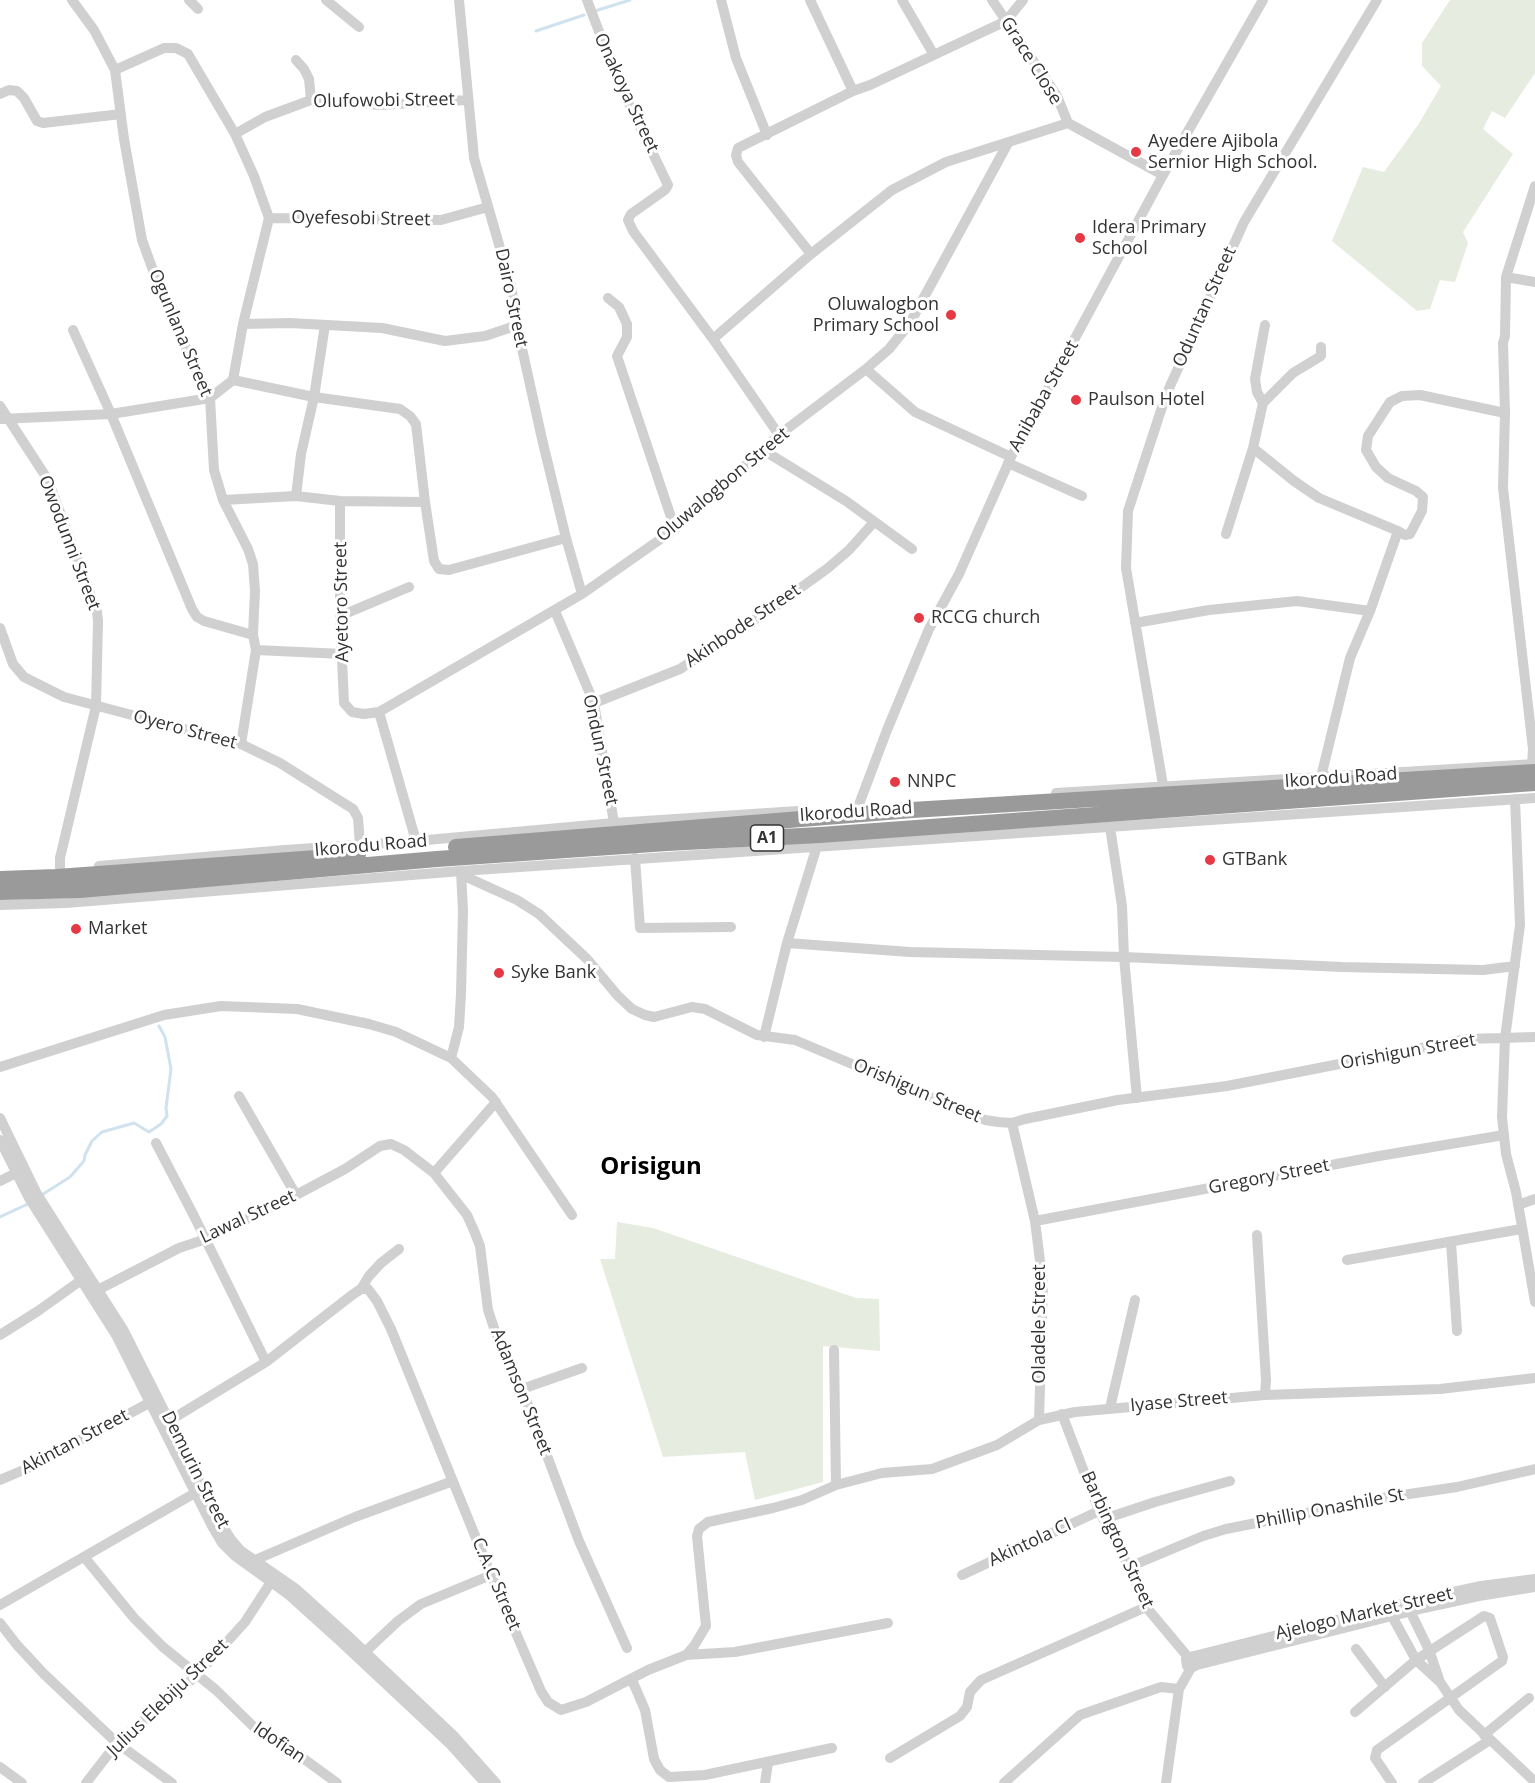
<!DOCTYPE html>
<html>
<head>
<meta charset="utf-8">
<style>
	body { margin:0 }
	canvas { display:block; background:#fff }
</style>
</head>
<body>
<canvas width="1535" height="1783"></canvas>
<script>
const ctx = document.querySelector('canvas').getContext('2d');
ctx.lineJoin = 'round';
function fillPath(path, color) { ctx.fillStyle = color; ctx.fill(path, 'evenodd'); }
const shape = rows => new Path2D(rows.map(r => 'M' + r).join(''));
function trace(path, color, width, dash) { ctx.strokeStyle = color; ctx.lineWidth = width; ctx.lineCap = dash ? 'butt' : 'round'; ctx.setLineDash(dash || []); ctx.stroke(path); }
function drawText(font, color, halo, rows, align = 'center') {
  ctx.font = font + ' "Open Sans",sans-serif'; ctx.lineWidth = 6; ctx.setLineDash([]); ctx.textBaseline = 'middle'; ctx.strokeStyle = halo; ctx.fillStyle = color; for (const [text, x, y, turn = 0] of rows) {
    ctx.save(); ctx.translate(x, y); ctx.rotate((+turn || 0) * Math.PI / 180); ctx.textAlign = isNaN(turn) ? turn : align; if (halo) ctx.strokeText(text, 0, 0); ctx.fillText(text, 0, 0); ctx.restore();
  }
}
fillPath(shape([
	[1450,0,1535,0,1535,73,1505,118,1492,111,1483,129,1513,154,1463,232,1468,243,1455,282,1440,280,1430,309,1417,311,1332,241,1363,167,1384,172,1418,125,1441,86,1422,66,1422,43],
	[617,1222,653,1228,856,1298,879,1299,880,1351,823,1346,823,1482,755,1500,745,1452,663,1457,600,1259,615,1259]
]), '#e6ecdf');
trace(shape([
	[595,11,630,0],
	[536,31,584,15],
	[40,1196,70,1177,84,1161,85,1155,92,1141,102,1132,134,1123,149,1132,161,1124,167,1116,166,1108,171,1069,165,1037,159,1026],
	[0,1217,30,1203]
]), '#cfe2ee', 3);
trace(shape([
	[72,0,94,30,115,70,124,139,142,240,166,306,210,398,214,470,223,500,248,549,253,564,255,591,253,635,256,650,241,744],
	[189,0,198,9],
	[326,0,359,27],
	[459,0,474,158,511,286,521,344,542,439,566,538,582,594],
	[587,0,617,79,668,185,665,190,631,214,628,220,633,231,713,339,779,435],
	[721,0,736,58,767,135],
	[810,0,853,91],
	[902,0,934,55],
	[992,0,1057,96,1068,123],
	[296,60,304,69,309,79,311,100],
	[0,94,9,90,17,91,24,98,37,121,43,123,121,114],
	[235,134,265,117,311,100,324,99,379,105,468,100],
	[269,218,441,220,488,207],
	[811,254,738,162,736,155,738,148,853,91,870,85,1006,21,1023,0],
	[1506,277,1535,282],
	[608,298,619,307,627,324,627,337,617,356,675,529],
	[243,324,290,323,382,328,445,341,485,336,518,325],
	[73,330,111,414,192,609,197,617,204,621,253,635],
	[713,339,811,254,892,190,946,162,1068,123,1163,175],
	[866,369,915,412,1011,457],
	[233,380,314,397,400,409,410,416,416,424,425,502,434,561,439,569,449,570,566,538],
	[1263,403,1293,373,1321,356,1321,347],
	[0,406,48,480,97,612,98,621,96,706,60,858,60,869],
	[0,419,111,414,210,398,233,380,243,324,269,218,254,176,235,134,188,54,176,48,164,48,115,70],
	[1253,448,1294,481,1319,498,1398,531],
	[763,450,846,501,912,549],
	[1008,463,1082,496],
	[296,496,301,454,314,397,325,325],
	[223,500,296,496,340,501,425,502],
	[340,501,340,616,344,703,352,712,364,714,379,712,582,594,675,529,779,435,866,369,889,349,910,323,1008,143],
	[1226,534,1253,448,1263,403,1257,392,1255,379,1265,325],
	[555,611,594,703,614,823],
	[340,616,409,587],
	[1135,623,1209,610,1297,601,1370,611],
	[0,628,13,664,24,677,64,697,241,744,280,763,353,809,358,818,360,845],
	[256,650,343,654],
	[594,703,680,669,777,605,828,568,849,550,874,522],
	[379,712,416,841],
	[1532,764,1533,749,1503,488,1505,413,1503,343,1505,336,1506,277,1535,186],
	[1321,777,1350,658,1370,611,1398,531,1405,535,1410,534,1422,511,1423,497,1416,491,1388,478,1376,467,1366,450,1368,436,1390,402,1402,396,1420,395,1505,413],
	[1163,785,1126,568,1128,511,1166,395,1244,222,1377,0],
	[1056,793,1535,764],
	[1515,799,1520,925,1505,1038,1502,1117,1506,1154,1516,1192,1535,1302],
	[858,807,887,730,929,629,959,574,1011,457,1163,175,1263,0],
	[1110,827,1122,906,1124,957,1137,1098],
	[635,858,640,928,731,927],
	[99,866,285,850,416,841,614,823,798,811],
	[462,875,517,900,539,914,587,959,618,996,632,1009,645,1015,654,1017,692,1007,705,1009,757,1035,795,1040,985,1120,998,1122,1012,1123,1025,1119,1118,1100,1227,1086,1467,1039,1535,1037],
	[0,905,66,903,461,871,1535,798],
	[787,943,910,952,1124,957,1342,967,1483,970,1515,966],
	[764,1037,787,943,817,846],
	[451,1058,459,1027,461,994,463,911,461,871],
	[0,1067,164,1015,221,1006,297,1009,369,1024,396,1032,451,1058,492,1097,572,1215],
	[239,1096,296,1195],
	[0,1118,37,1194,124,1331,220,1522,230,1538,240,1550,295,1588,346,1634,455,1737,496,1783],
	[1012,1123,1035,1221,1043,1285,1039,1420],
	[0,1140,29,1198,116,1335,212,1526,222,1543,235,1556,289,1595,340,1641,449,1743,485,1783],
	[156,1143,194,1216,266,1362],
	[434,1173,496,1102],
	[0,1181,16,1173],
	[1518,1205,1535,1199],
	[1035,1221,1379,1156,1504,1135],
	[1257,1235,1266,1380,1265,1395],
	[1451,1242,1457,1331],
	[1347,1260,1521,1229],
	[361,1289,369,1276,381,1263,399,1249],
	[90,1294,179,1248,206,1239,296,1195,345,1169,380,1146,391,1144,404,1150,434,1173,467,1215,475,1233,480,1246,488,1310,495,1331,522,1389,579,1541,627,1648],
	[0,1335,38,1311,87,1276],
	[834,1350,836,1485],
	[522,1389,582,1368],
	[1110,1408,1135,1300],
	[1062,1414,1099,1511,1129,1567,1146,1607,1188,1657],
	[169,1421,266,1362,352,1295,361,1289,368,1289,377,1301,391,1329,491,1575,541,1691,548,1702,561,1710,586,1702,648,1670,686,1655,694,1646,706,1626,697,1536,699,1529,708,1522,773,1508,802,1500,836,1485,882,1473,932,1469,997,1445,1039,1420,1075,1412,1265,1395,1440,1389,1535,1378],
	[0,1480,26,1469,149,1403],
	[1104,1519,1155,1502,1230,1481],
	[85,1558,134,1618,163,1647,216,1690,258,1731,289,1748,337,1783],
	[255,1560,355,1517,453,1481],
	[1129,1567,1203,1536,1226,1529,1382,1498,1457,1487,1535,1469],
	[962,1575,1099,1511],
	[0,1605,195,1493],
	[1410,1611,1429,1650,1439,1679],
	[1392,1616,1416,1660,1440,1682,1459,1710,1535,1782,1534,1783],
	[0,1623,17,1645,44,1674,117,1743,172,1783],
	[1356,1649,1385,1687],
	[365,1652,398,1621,421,1604,491,1575],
	[686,1655,735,1652,888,1623],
	[1194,1656,1412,1601,1481,1586,1535,1579],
	[1197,1665,1424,1608,1479,1596,1535,1587],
	[632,1680,645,1710,654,1759,660,1770,669,1777,705,1775,832,1748],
	[1355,1712,1416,1660,1484,1616,1490,1618,1503,1657,1502,1661,1377,1750,1375,1758,1392,1783],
	[1484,1735,1529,1698],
	[890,1758,960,1716,967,1707,970,1692,981,1680,1146,1607],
	[0,1767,22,1783],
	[86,1783,117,1743,197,1675,245,1622,271,1582],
	[765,1783,768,1763],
	[1004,1783,1080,1715,1161,1687,1179,1689],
	[1166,1783,1179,1689,1191,1668,1197,1665,1198,1661,1193,1656,1186,1659,1187,1666,1191,1668],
	[1423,1783,1490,1740]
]), '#d0d0d0', 10);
trace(shape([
	[456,847,912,810,1535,772],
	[0,879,57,877,358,855],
	[0,892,80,890,437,859,667,843,820,835,1535,783]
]), '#9a9a9a', 16);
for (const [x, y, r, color] of [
	[1136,152,6,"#e63946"],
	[1080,238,6,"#e63946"],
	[951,315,6,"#e63946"],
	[1076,400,6,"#e63946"],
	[919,618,6,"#e63946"],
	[895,782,6,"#e63946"],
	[1210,860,6,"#e63946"],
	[76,929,6,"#e63946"],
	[499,973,6,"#e63946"]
]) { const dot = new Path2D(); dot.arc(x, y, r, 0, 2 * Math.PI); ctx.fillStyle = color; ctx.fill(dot); trace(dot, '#fff', 2); }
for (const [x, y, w] of [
	[767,838,33]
]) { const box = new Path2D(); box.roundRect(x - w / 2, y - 13, w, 26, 4.5); ctx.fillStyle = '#fff'; ctx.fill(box); trace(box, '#333', 1.5); }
drawText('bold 16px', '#333', null, [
	["A1",767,838]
]);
drawText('18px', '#333', '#fff', [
	["Grace Close",1031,61,58],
	["Onakoya Street",626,93,65],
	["Olufowobi Street",384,101,-1],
	["Oyefesobi Street",361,219,1],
	["Dairo Street",511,298,78],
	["Oduntan Street",1205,307,-66],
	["Ogunlana Street",180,333,67],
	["Anibaba Street",1044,396,-61],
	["Oluwalogbon Street",723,485,-40],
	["Owodunni Street",69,543,69],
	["Ayetoro Street",342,602,-91],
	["Akinbode Street",743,626,-34],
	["Oyero Street",185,730,15],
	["Ondun Street",600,750,78],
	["Ikorodu Road",1341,778,-4],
	["Ikorodu Road",856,812,-4],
	["Ikorodu Road",371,846,-5],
	["Orishigun Street",1408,1052,-10],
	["Orishigun Street",917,1091,23],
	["Gregory Street",1269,1177,-11],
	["Lawal Street",248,1217,-25],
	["Oladele Street",1040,1324,-90],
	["Adamson Street",521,1392,68],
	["Iyase Street",1179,1402,-5],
	["Akintan Street",75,1442,-28],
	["Demurin Street",195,1470,63],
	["Phillip Onashile St",1330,1509,-11],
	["Barbington Street",1117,1540,65],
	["Akintola Cl",1030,1543,-25],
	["C.A.C Street",496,1584,67],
	["Ajelogo Market Street",1364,1614,-13],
	["Julius Elebiju Street",168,1698,-44],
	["Idofian",279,1743,34]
]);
drawText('18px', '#333', '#fff', [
	["Ayedere Ajibola",1148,142],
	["Sernior High School.",1148,163],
	["Idera Primary",1092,228],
	["School",1092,249],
	["Oluwalogbon",939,305,"right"],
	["Primary School",939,326,"right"],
	["Paulson Hotel",1088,400],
	["RCCG church",931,618],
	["NNPC",907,782],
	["GTBank",1222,860],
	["Market",88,929],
	["Syke Bank",511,973]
], 'left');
drawText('bold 24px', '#000', '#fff', [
	["Orisigun",651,1167]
]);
</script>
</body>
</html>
